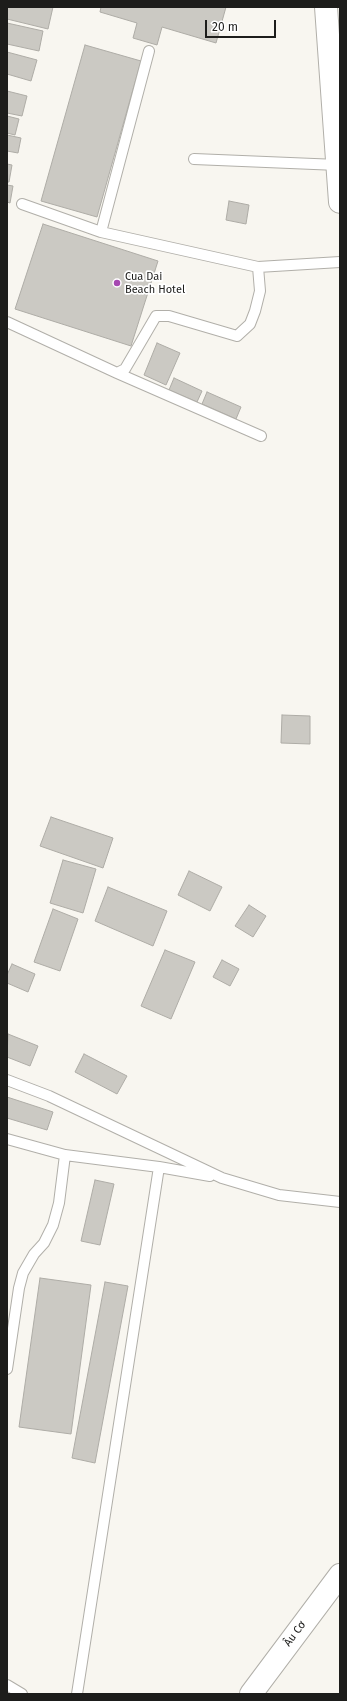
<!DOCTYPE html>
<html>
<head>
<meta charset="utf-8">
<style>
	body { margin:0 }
	#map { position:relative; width:347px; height:1701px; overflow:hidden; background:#f8f6f0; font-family:"Fira Sans",sans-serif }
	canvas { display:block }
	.frame { position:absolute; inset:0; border:8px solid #1d1d1b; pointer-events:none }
	.scale { position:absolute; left:205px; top:20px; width:71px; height:18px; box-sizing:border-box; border:2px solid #1d1d1b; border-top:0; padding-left:5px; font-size:12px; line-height:14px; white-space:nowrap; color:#1d1d1b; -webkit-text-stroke:3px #fff; paint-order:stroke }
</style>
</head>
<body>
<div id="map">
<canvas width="347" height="1701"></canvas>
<div class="frame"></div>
<div class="scale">20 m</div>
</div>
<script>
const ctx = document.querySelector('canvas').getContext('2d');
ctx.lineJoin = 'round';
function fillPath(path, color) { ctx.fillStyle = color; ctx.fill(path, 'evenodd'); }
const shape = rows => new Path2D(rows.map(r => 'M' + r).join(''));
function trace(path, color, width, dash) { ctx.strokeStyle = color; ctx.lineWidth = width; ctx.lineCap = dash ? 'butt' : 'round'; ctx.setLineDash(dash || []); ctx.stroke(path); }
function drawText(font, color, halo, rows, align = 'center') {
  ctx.font = font + ' "Fira Sans",sans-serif'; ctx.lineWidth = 3.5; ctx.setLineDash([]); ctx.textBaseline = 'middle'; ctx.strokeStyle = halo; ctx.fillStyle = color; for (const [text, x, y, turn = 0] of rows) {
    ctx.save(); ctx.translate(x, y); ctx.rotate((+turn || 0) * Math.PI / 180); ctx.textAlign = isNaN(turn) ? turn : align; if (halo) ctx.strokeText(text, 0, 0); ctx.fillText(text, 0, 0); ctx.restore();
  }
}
const building = shape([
	[7,7,53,7,48,29,7,19,7,7],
	[101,7,226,7,216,43,162,27,157,45,133,38,137,23,100,12,101,7],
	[7,23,43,31,39,51,7,44,7,23],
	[85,45,141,61,97,217,41,201,85,45],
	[7,52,37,60,31,81,7,74,7,52],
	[7,91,27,96,22,116,7,113,7,91],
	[7,116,19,119,15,135,7,133,7,116],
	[7,135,21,138,18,153,7,151,7,135],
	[7,164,12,165,9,182,7,182,7,164],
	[7,185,13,186,10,203,7,202,7,185],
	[229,201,249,205,246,224,226,220,229,201],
	[43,224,158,261,131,346,15,309,43,224],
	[157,343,180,353,166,385,144,375,157,343],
	[174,378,202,391,197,402,169,390,174,378],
	[207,392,241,407,236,419,202,404,207,392],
	[282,715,310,716,310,744,281,743,282,715],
	[51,817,113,838,103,868,40,846,51,817],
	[63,860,96,869,83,913,50,903,63,860],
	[189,871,222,887,210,911,178,895,189,871],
	[108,887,167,911,153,946,95,921,108,887],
	[249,905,266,916,253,937,235,926,249,905],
	[53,909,78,919,60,971,34,962,53,909],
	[165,950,195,962,171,1019,141,1006,165,950],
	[222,960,239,969,230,986,213,977,222,960],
	[12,964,35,974,28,992,7,983,7,975,12,964],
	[8,1034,38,1046,30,1066,7,1057,8,1034],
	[84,1054,127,1076,117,1094,75,1072,84,1054],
	[7,1097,53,1112,47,1130,7,1118,7,1097],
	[95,1180,114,1184,100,1245,81,1241,95,1180],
	[40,1278,91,1285,71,1434,19,1427,40,1278],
	[105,1282,128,1286,95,1463,72,1458,105,1282]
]);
fillPath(building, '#cbc9c3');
trace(building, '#aeaca6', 1);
const service = shape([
	[194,159,338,165],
	[22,204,101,232,258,267,340,262],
	[101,232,149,51],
	[7,322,117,373,261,436],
	[117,373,125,369,156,316,169,316,237,336,250,324,255,311,260,291,258,267],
	[7,1080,49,1096,222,1178,279,1195,340,1202],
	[7,1139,65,1155,159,1167,210,1176],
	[7,1369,19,1288,23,1273,34,1254,44,1243,53,1225,59,1203,65,1155],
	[7,1685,22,1694],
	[77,1694,159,1167]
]);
const secondary = shape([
	[326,7,340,202],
	[251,1694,340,1575]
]);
trace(service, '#b1afa9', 12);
trace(secondary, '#b1afa9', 24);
trace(service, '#fff', 10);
trace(secondary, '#fff', 22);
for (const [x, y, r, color] of [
	[117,283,4,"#a648b1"]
]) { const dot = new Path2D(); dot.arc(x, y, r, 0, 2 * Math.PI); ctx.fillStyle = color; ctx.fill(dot); trace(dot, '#fff', 1.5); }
drawText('11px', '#1d1d1b', '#fff', [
	["Cua Dai",125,277],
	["Beach Hotel",125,290]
], 'left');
drawText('11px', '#1d1d1b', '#fff', [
	["Âu Cơ",295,1634,-53]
]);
</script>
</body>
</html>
